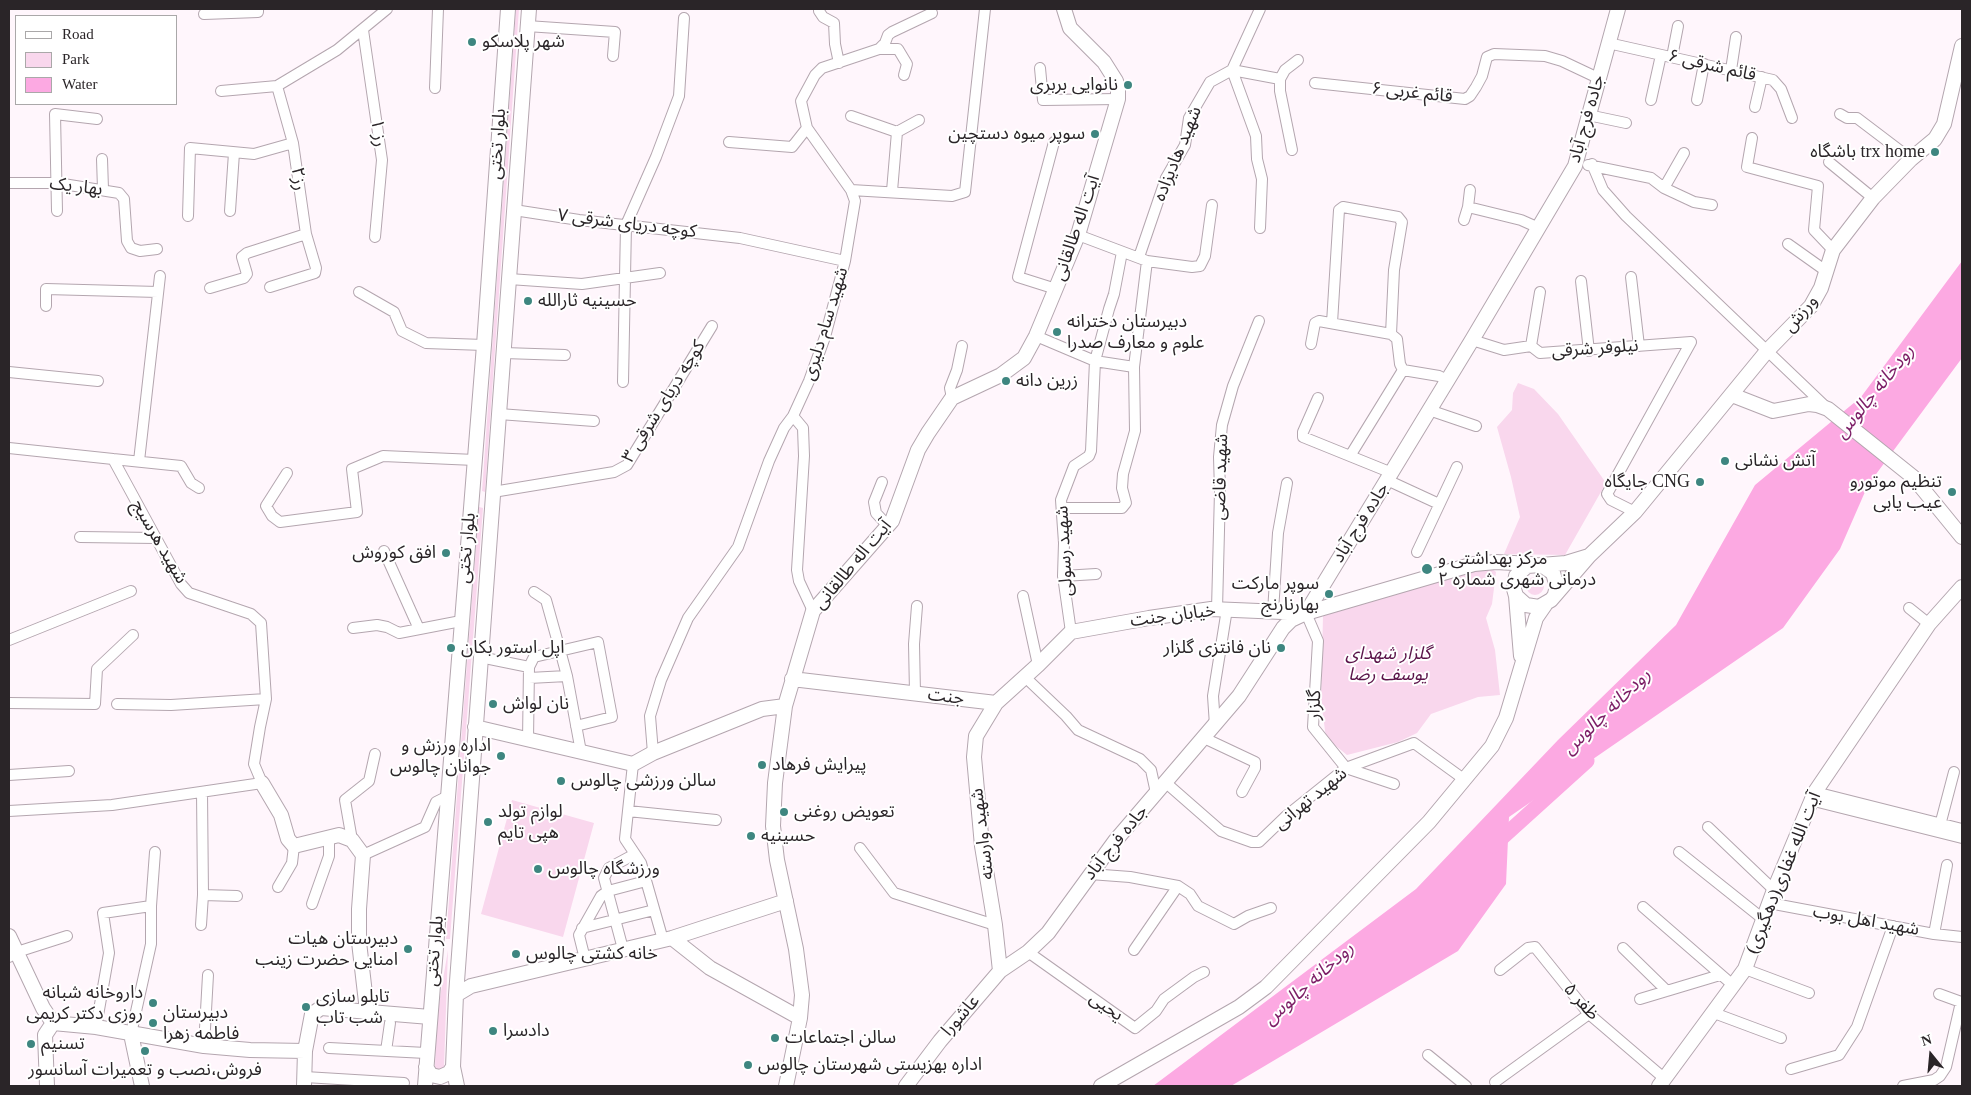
<!DOCTYPE html>
<html>
<head>
<meta charset="utf-8">
<style>
	body { margin:0 }
	#map { position:relative; width:1971px; height:1095px; overflow:hidden; background:#fff6fc; font-family:"Times New Roman",serif }
	canvas { display:block }
	.frame { position:absolute; inset:0; border:10px solid #2a2528; pointer-events:none }
	.legend { position:absolute; left:15px; top:15px; width:162px; height:90px; box-sizing:border-box; background:#fff; border:1px solid #aaa8a9; margin:0; padding:6px 9px; list-style:none; font-size:15px; color:#2a2528 }
	.legend li { display:flex; align-items:center; gap:10px; height:25px }
	.legend b { width:25px; border:1px solid #aaa8a9 }
	.north { position:absolute; left:1906px; top:1030px; width:50px; height:50px; -webkit-text-stroke:4px #fff; paint-order:stroke; rotate:343deg; font-size:14px; font-weight:700; line-height:20px; text-align:center; color:#2a2528 }
	.north::after { content:''; display:block; margin:auto; width:18px; height:22px; background:#2a2528; clip-path:polygon(50% 0,100% 100%,50% 72%,0 100%) }
</style>
</head>
<body>
<div id="map">
<canvas width="1971" height="1095"></canvas>
<div class="frame"></div>
<ul class="legend">
<li><b style="height:6px;background:#fff"></b>Road</li>
<li><b style="height:14px;background:#f9d7ed"></b>Park</li>
<li><b style="height:14px;background:#fca9e2"></b>Water</li>
</ul>
<div class="north">N</div>
</div>
<script>
const ctx = document.querySelector('canvas').getContext('2d');
ctx.lineJoin = 'round';
function fillPath(path, color) { ctx.fillStyle = color; ctx.fill(path, 'evenodd'); }
const shape = rows => new Path2D(rows.map(r => 'M' + r).join(''));
function trace(path, color, width, dash) { ctx.strokeStyle = color; ctx.lineWidth = width; ctx.lineCap = dash ? 'butt' : 'round'; ctx.setLineDash(dash || []); ctx.stroke(path); }
function drawText(font, color, halo, rows, align = 'center') {
  ctx.font = font + ' "Times New Roman","Noto Sans Arabic",serif'; ctx.lineWidth = 4; ctx.setLineDash([]); ctx.textBaseline = 'middle'; ctx.strokeStyle = halo; ctx.fillStyle = color; for (const [text, x, y, turn = 0] of rows) {
    ctx.save(); ctx.translate(x, y); ctx.rotate((+turn || 0) * Math.PI / 180); ctx.textAlign = isNaN(turn) ? turn : align; if (halo) ctx.strokeText(text, 0, 0); ctx.fillText(text, 0, 0); ctx.restore();
  }
}
fillPath(shape([
	[516,9,519,9,485,492,482,491],
	[1518,383,1534,389,1558,414,1606,483,1565,555,1504,554,1520,517,1511,477,1497,427,1512,410,1513,393],
	[479,507,483,508,450,939,446,939],
	[1489,566,1496,572,1492,604,1486,618,1495,650,1500,695,1478,697,1431,714,1417,733,1398,742,1347,755,1326,738,1321,700,1323,616],
	'1526 586a9 9 0 1 1 18 0a9 9 0 1 1-18 0Z',
	[512,800,594,823,563,937,481,914],
	[448,950,444,1067,439,1070,436,1069,435,1066,437,1015]
]), '#f9d7ed');
fillPath(shape([
	[1962,261,1962,358,1868,485,1840,549,1783,628,1509,817,1506,884,1458,951,1231,1086,1153,1086,1416,889,1558,740,1676,625,1755,485,1861,397]
]), '#fca9e2');
trace(shape([
	[1493,846,1587,761]
]), '#fca9e2', 15);
const street = shape([
	[819,9,819,11,823,17,834,23,835,44,839,63],
	[204,14,258,12,258,9],
	[527,26,615,32,613,56],
	[363,30,382,160,375,237],
	[1608,43,1773,80,1781,89,1792,118],
	[879,49,898,49,907,64,904,75],
	[1672,57,1678,26],
	[1040,68,1043,100,1118,99],
	[1731,70,1736,37],
	[1315,83,1465,99,1470,96,1476,87,1482,76,1487,57,1494,54,1545,56,1562,61,1598,78],
	[435,88,438,9],
	[221,91,277,86,337,50,387,9],
	[1651,100,1661,55],
	[1697,100,1704,64],
	[1755,107,1762,77],
	[1840,114,1847,118,1857,118,1911,159],
	[1588,115,1626,123],
	[851,116,897,132,919,120],
	[1752,138,1747,167,1818,186,1814,230,1833,250],
	[729,142,792,147,807,128],
	[1054,142,1018,277,1056,289],
	[1292,150,1280,91,1280,79,1285,70,1298,60],
	[102,159,103,189],
	[1829,162,1873,198],
	[1592,164,1603,190,1626,216,1826,407],
	[1588,165,1651,178,1664,188,1694,202,1712,205],
	[9,183,57,183,119,193,124,199,127,241,131,248,140,251,157,249],
	[1664,188,1684,153],
	[851,190,952,196,965,192,985,9],
	[892,191,897,132],
	[1468,207,1470,190],
	[514,210,579,220,740,238,845,261],
	[57,211,55,114,97,119],
	[230,211,234,153],
	[188,216,190,148,254,154,293,143],
	[1464,220,1468,207,1521,220,1539,228],
	[1260,228,1262,179,1257,159,1256,136,1232,70,1280,79],
	[1078,235,1147,261,1192,267,1200,266,1205,256,1212,205],
	[1788,244,1826,271],
	[1139,257,1166,178,1185,145,1189,118,1210,82,1232,70,1260,9],
	[1631,277,1639,346],
	[509,279,582,284,660,273],
	[1581,281,1589,351],
	[270,287,315,273,316,268,306,234,293,143,277,86],
	[210,288,244,278,247,274,242,257,247,253,306,234],
	[359,292,394,312,402,331,426,343,484,345],
	[46,306,46,289,158,292],
	[1332,323,1339,210,1343,207,1398,217,1402,222,1394,270,1391,334],
	[1036,336,1095,361,1134,367],
	[1472,340,1504,350,1531,346,1540,353,1691,342],
	[1311,344,1315,323,1319,321,1391,334,1397,339,1400,364,1403,370,1439,376,1447,380],
	[1531,346,1540,292],
	[504,353,565,355],
	[9,372,98,381],
	[623,382,626,225,656,157,679,96,684,18],
	[952,398,950,388,957,370,962,346],
	[1318,398,1303,432,1303,437,1392,473],
	[1429,410,1476,426],
	[499,414,594,421],
	[9,448,113,459,181,584,189,593,251,614,261,623,266,699,260,727,254,764,262,783,112,805,9,811],
	[1350,456,1403,370],
	[113,459,181,466,191,483,199,488],
	[139,461,160,276],
	[287,473,266,506,272,516,280,522,357,512,352,469,383,456,475,460],
	[1387,480,1439,504],
	[882,482,874,502,876,513,888,526],
	[493,492,614,472,627,465,712,326],
	[1063,508,1122,508,1126,503,1122,488,1123,474,1135,431,1134,367,1147,261],
	[1635,512,1611,500,1607,494,1691,342],
	[80,537,156,538],
	[384,551,419,629],
	[1417,552,1457,467],
	[1063,576,1096,574],
	[534,592,546,600,560,650,567,676,581,752],
	[1023,596,1038,665],
	[1909,608,1929,624],
	[1217,609,1220,491,1219,457,1222,425,1233,386,1259,321],
	[813,611,799,581,797,570,804,456,803,428,793,416,809,381,825,337,845,261,855,201,851,190,807,128,801,101,815,75,822,68,879,49,885,43,888,35,892,32,932,13],
	[1273,612,1278,533,1287,483],
	[1306,613,1318,641,1313,727,1346,768,1394,784],
	[353,628,377,625,387,627,399,633,461,621],
	[1071,632,1063,576,1064,543,1061,500,1074,466,1089,456,1091,451,1095,361,1109,309,1114,294,1122,252],
	[9,640,131,591],
	[480,657,529,667],
	[1025,677,1066,716,1078,730,1140,759,1151,770,1156,793],
	[529,678,567,676],
	[915,693,914,644,917,606],
	[9,703,95,704,97,669,133,635],
	[117,704,171,705,266,699],
	[1215,725,1213,696,1227,609],
	[1204,738,1255,762,1255,768,1242,792],
	[528,740,529,667,534,657,598,642,612,717,576,726],
	[653,753,650,716,661,680,688,618,738,547,769,461,784,428,793,416],
	[633,764,625,839,641,863,663,940],
	[9,775,69,771],
	[1165,782,1221,831,1252,842,1259,842,1285,817,1346,768,1414,743,1465,780],
	[1815,792,1962,829],
	[1810,800,1962,838],
	[628,811,716,820],
	[1708,827,1774,890],
	[1939,829,1954,772],
	[352,840,345,800,369,781,375,754],
	[860,848,894,893,995,925],
	[1679,852,1763,919],
	[363,855,425,827,436,802,448,796],
	[1090,874,1130,877,1178,886,1190,894,1198,906,1234,924,1248,916,1271,908],
	[278,887,292,863,294,846],
	[203,895,237,896],
	[1769,903,1934,934,1962,937],
	[312,904,329,856,329,838],
	[1643,907,1734,986],
	[201,925,203,895,202,792],
	[582,928,654,910],
	[1934,934,1947,865],
	[1623,948,1667,991],
	[623,949,604,878,609,868,635,854],
	[1134,950,1178,886],
	[1028,952,1135,1028,1156,1011,1164,999,1194,977,1204,972],
	[9,957,17,952,67,936],
	[585,959,579,935,601,896,608,891,646,881],
	[1745,969,1809,993],
	[1500,970,1528,948,1535,947,1589,1014,1665,1079],
	[1640,999,1720,975],
	[1714,1013,1781,1038],
	[96,1027,109,953,103,913,151,906],
	[131,1034,151,944,151,906,155,852],
	[204,1046,208,975],
	[329,1048,426,1053],
	[386,1051,390,1023],
	[1428,1055,1466,1086],
	[1791,1069,1839,1055,1857,1027,1893,926],
	[305,1077,404,1083],
	[1495,1082,1589,1014],
	[1903,1086,1934,1080,1940,1076,1946,1067,1961,1002,1939,994]
]);
const secondary = shape([
	[1732,395,1773,411,1809,404,1817,405,1828,409,1913,477,1962,537],
	[1541,565,1566,563,1589,556],
	[1555,594,1557,587,1553,573,1541,565,1527,566,1516,576,1514,589,1516,596,1526,605,1539,607,1551,600,1589,556,1635,512,1767,351,1811,306,1821,288,1833,250,1873,198,1911,159,1935,139,1944,124,1962,46],
	[1516,596,1521,656],
	[792,679,996,703,1038,665,1071,632,1149,618,1211,609,1306,613,1474,564,1496,562,1531,564],
	[996,703,976,736,974,757,982,846,995,925,1000,971],
	[475,727,633,764,653,753,762,709,785,706],
	[262,783,281,815,288,839,294,846,339,835,352,840,363,855,359,909,359,942,367,1011],
	[9,936,43,1008,53,1023],
	[672,938,710,968,800,1018],
	[456,995,471,986,672,938,786,901],
	[53,1023,96,1027,204,1046,250,1050,305,1051],
	[131,1034,142,1086],
	[426,1067,431,1075,440,1077,449,1073,453,1067],
	[47,1086,45,1035,53,1023],
	[304,1086,305,1051,312,1014,321,1008,430,1017],
	[425,1086,484,345,508,9],
	[457,1086,453,1067,456,995,529,9],
	[786,1086,800,1018,802,995,796,949,777,860,773,826,775,783,785,706,813,611,892,521,918,450,928,433,952,398,1001,375,1024,358,1036,336,1078,235,1118,99,1118,89,1116,81,1104,62,1070,28,1064,9],
	[906,1086,940,1041,1000,971,1028,952,1048,933,1115,841,1239,696,1283,628,1291,620,1306,613,1472,340,1575,166,1618,9],
	[1101,1086,1239,1007,1266,987,1429,822,1492,746,1506,718,1536,618,1545,605],
	[1659,1086,1745,969,1774,890,1815,792,1929,624,1962,587]
]);
trace(street, '#b4a6af', 12);
trace(secondary, '#b4a6af', 16);
trace(street, '#fff', 10);
trace(secondary, '#fff', 14);
for (const [x, y, r, color] of [
	[472,42,5,"#3e8680"],
	[1128,85,5,"#3e8680"],
	[1095,134,5,"#3e8680"],
	[1935,152,5,"#3e8680"],
	[528,301,5,"#3e8680"],
	[1057,332,5,"#3e8680"],
	[1006,381,5,"#3e8680"],
	[1725,461,5,"#3e8680"],
	[1700,482,5,"#3e8680"],
	[1952,492,5,"#3e8680"],
	[446,553,5,"#3e8680"],
	[1427,569,6,"#3e8680"],
	[1329,594,5,"#3e8680"],
	[451,648,5,"#3e8680"],
	[1281,648,5,"#3e8680"],
	[493,704,5,"#3e8680"],
	[501,756,5,"#3e8680"],
	[762,765,5,"#3e8680"],
	[561,781,5,"#3e8680"],
	[784,812,5,"#3e8680"],
	[488,822,5,"#3e8680"],
	[751,836,5,"#3e8680"],
	[538,869,5,"#3e8680"],
	[408,949,5,"#3e8680"],
	[516,954,5,"#3e8680"],
	[153,1003,5,"#3e8680"],
	[306,1007,5,"#3e8680"],
	[153,1023,5,"#3e8680"],
	[493,1031,5,"#3e8680"],
	[775,1038,5,"#3e8680"],
	[31,1044,5,"#3e8680"],
	[145,1051,5,"#3e8680"],
	[748,1065,5,"#3e8680"]
]) { const dot = new Path2D(); dot.arc(x, y, r, 0, 2 * Math.PI); ctx.fillStyle = color; ctx.fill(dot); trace(dot, '#fff', 2); }
drawText('18px', '#2a2528', '#fff', [
	["شهر پلاسکو",482,42],
	["نانوایی بربری",1118,85,"right"],
	["سوپر میوه دستچین",1085,134,"right"],
	["باشگاه trx home",1925,152,"right"],
	["حسینیه ثارالله",538,301],
	["دبیرستان دخترانه",1067,322],
	["علوم و معارف صدرا",1067,343],
	["زرین دانه",1016,381],
	["آتش نشانی",1735,461],
	["جایگاه CNG",1690,482,"right"],
	["تنظیم موتورو",1942,482,"right"],
	["عیب یابی",1942,503,"right"],
	["افق کوروش",436,553,"right"],
	["مرکز بهداشتی و",1438,559],
	["درمانی شهری شماره ۲",1438,580],
	["سوپر مارکت",1319,584,"right"],
	["بهارنارنج",1319,605,"right"],
	["اپل استور بکان",461,648],
	["نان فانتزی گلزار",1271,648,"right"],
	["نان لواش",503,704],
	["اداره ورزش و",491,746,"right"],
	["جوانان چالوس",491,767,"right"],
	["پیرایش فرهاد",772,765],
	["سالن ورزشی چالوس",571,781],
	["لوازم تولد",498,812],
	["هپی تایم",498,833],
	["تعویض روغنی",794,812],
	["حسینیه",761,836],
	["ورزشگاه چالوس",548,869],
	["دبیرستان هیات",398,939,"right"],
	["امنایی حضرت زینب",398,960,"right"],
	["خانه کشتی چالوس",526,954],
	["داروخانه شبانه",143,993,"right"],
	["روزی دکتر کریمی",143,1014,"right"],
	["تابلو سازی",316,997],
	["شب تاب",316,1018],
	["دبیرستان",163,1013],
	["فاطمه زهرا",163,1034],
	["دادسرا",503,1031],
	["سالن اجتماعات",785,1038],
	["تسنیم",41,1044],
	["اداره بهزیستی شهرستان چالوس",758,1065],
	["فروش،نصب و تعمیرات آسانسور",145,1070,"center"]
], 'left');
drawText('18px', '#2a2528', '#fff', [
	["قائم شرقی ۶",1712,66,13],
	["قائم غربی ۶",1412,93,6],
	["جاده فرج آباد",1587,119,-74],
	["رز ۱",378,133,82],
	["بلوار تختی",498,144,-86],
	["شهید هادیزاده",1178,154,-68],
	["رز۲",298,179,82],
	["بهار یک",76,187,7],
	["کوچه دریای شرقی ۷",627,224,7],
	["آیت اله طالقانی",1077,228,-71],
	["ورزش",1801,314,-50],
	["شهید سام دلیری",826,324,-73],
	["نیلوفر شرقی",1595,349,-4],
	["کوچه دریای شرقی ۳",664,402,-58],
	["شهید قاضی",1221,477,-88],
	["جاده فرج آباد",1361,523,-58],
	["شهید هرسیج",159,542,60],
	["بلوار تختی",467,548,-85],
	["شهید رسولی",1065,551,-93],
	["آیت اله طالقانی",853,565,-50],
	["خیابان جنت",1173,616,-7],
	["جنت",946,697,7],
	["گلزار",1315,705,-88],
	["شهید تهرانی",1311,799,-39],
	["شهید وارسته",983,834,-97],
	["جاده فرج آباد",1116,843,-51],
	["آیت الله غفاری(دهگیری)",1784,873,-68],
	["شهید اهل بوب",1866,921,10],
	["بلوار تختی",435,951,-85],
	["ظفر ۵",1581,1002,48],
	["یحیی",1106,1007,35],
	["عاشورا",961,1016,-49]
]);
drawText('italic 18px', '#5a1349', '#fff', [
	["گلزار شهدای",1388,654],
	["یوسف رضا",1388,675]
]);
drawText('italic 19px', '#7c1e66', '#fff', [
	["رودخانه چالوس",1875,392,-51],
	["رودخانه چالوس",1607,712,-44],
	["رودخانه چالوس",1309,984,-42]
]);
</script>
</body>
</html>
